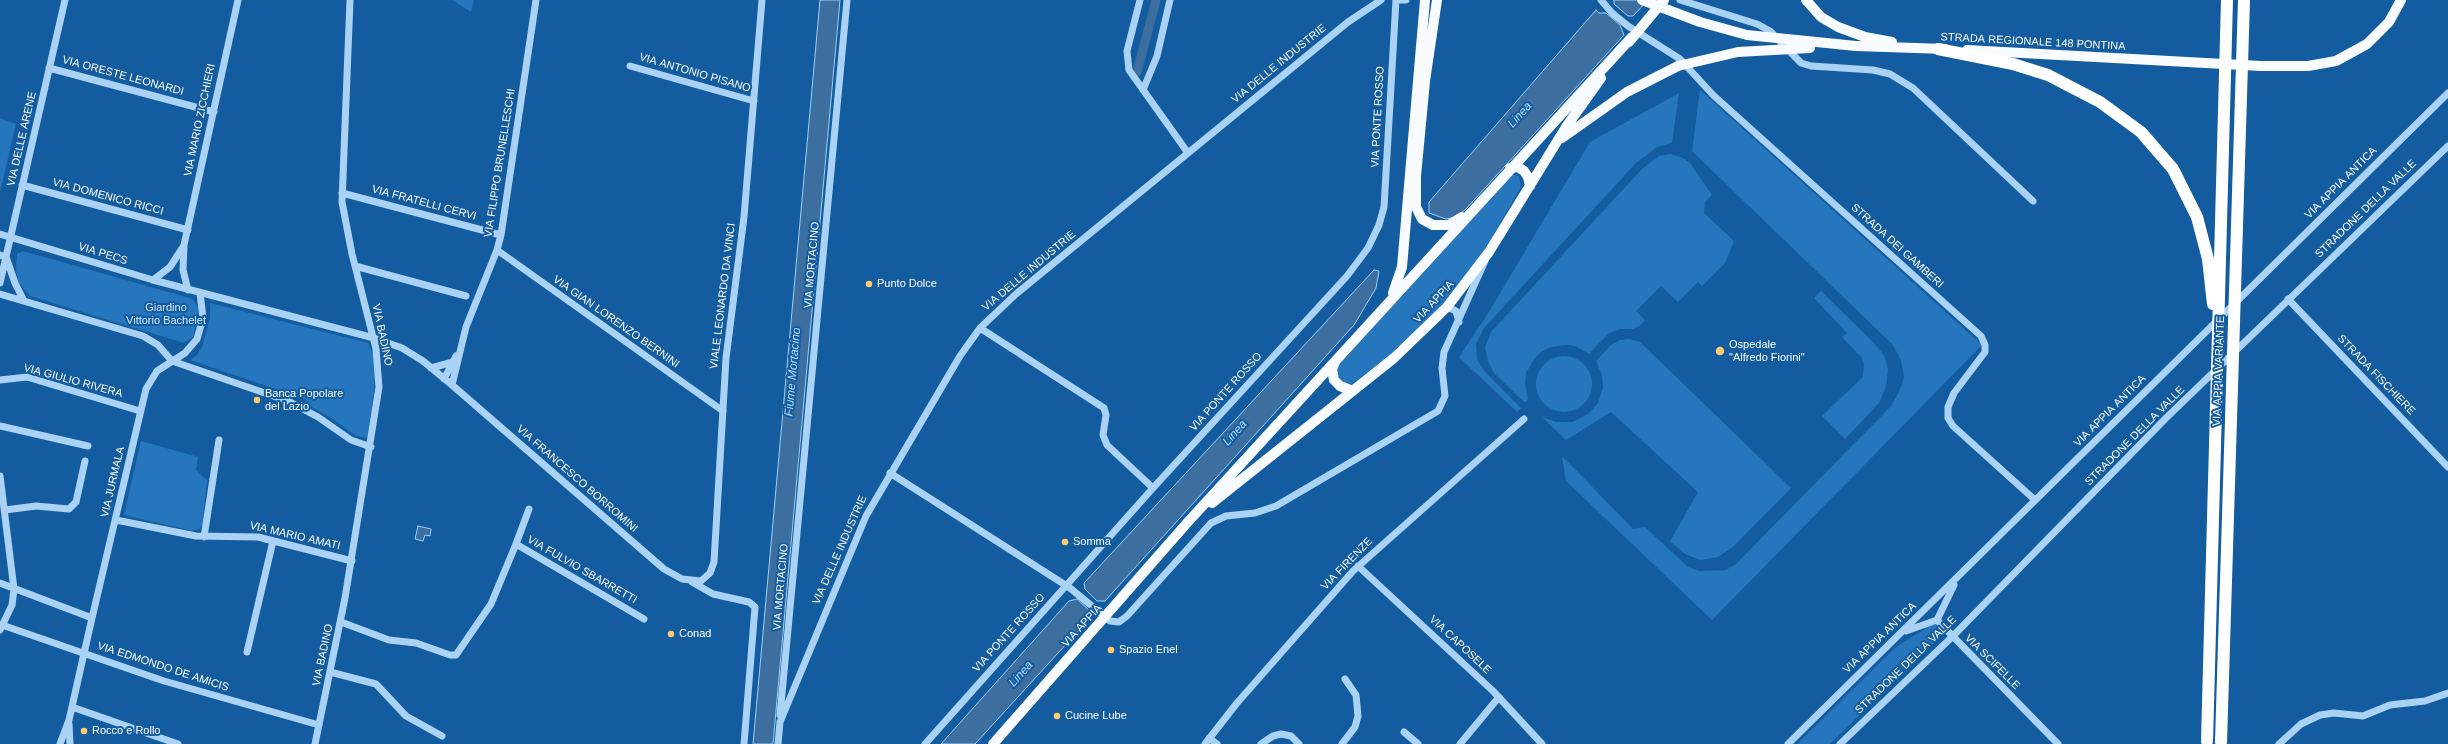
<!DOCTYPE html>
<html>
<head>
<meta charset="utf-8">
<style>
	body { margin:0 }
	canvas { display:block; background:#135c9f }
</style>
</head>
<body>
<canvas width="2448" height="744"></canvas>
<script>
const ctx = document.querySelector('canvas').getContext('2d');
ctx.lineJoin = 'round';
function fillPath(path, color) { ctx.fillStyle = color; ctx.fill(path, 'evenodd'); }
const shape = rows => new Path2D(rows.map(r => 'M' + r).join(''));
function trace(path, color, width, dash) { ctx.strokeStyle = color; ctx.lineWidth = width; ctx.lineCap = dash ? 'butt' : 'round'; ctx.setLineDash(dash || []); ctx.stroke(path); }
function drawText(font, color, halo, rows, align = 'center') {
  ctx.font = font + ' Arial,sans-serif'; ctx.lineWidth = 4; ctx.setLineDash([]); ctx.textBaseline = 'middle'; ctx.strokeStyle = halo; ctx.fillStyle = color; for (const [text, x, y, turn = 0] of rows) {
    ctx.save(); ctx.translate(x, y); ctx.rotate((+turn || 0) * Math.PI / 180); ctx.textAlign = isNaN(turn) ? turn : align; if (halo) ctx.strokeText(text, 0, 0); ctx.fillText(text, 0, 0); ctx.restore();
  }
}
fillPath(shape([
	[452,0,474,0,471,12],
	[1700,90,1982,345,1712,620,1566,481,1562,456,1633,529,1645,527,1688,567,1699,571,1726,570,1736,564,1891,406,1899,392,1904,377,1901,360,1893,345,1692,151],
	[1679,93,1672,143,1657,147,1636,163,1484,328,1476,344,1477,360,1485,372,1521,408,1517,412,1459,357,1487,315,1590,142],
	[0,118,16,124,0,192],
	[1670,154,1683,158,1690,163,1712,195,1705,202,1704,213,1734,241,1725,263,1702,286,1698,282,1678,302,1662,287,1659,288,1636,311,1645,320,1641,325,1633,329,1620,329,1609,333,1589,354,1576,346,1566,345,1550,347,1541,352,1534,359,1526,373,1525,384,1528,399,1525,403,1494,373,1488,361,1485,347,1491,332,1642,169,1659,156],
	[1510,174,1519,176,1521,187,1488,244,1448,301,1393,353,1351,384,1343,382,1337,375,1337,366],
	[23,251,193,299,198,307,198,316,193,337,184,343,30,296,19,283,16,270,17,254],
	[1821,291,1875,344,1885,357,1888,370,1886,386,1879,403,1845,439,1822,416,1863,377,1864,364,1861,357,1842,337,1847,333,1814,298],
	[210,303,368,343,374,357,375,370,374,392,367,438,356,436,333,419,307,404,305,399,190,360,197,355,202,347,210,318],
	[1630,339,1640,342,1791,488,1733,547,1718,557,1701,560,1685,554,1670,541,1698,492,1611,412,1566,440,1542,417,1556,422,1573,422,1588,414,1598,403,1603,388,1602,375,1596,361,1611,345,1620,340],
	'1536 384a28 28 0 1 1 56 0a28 28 0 1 1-56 0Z',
	[141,441,198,457,196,470,207,480,202,526,199,529,193,531,124,515],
	[1931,625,1939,625,1944,631,1943,634,1830,744,1797,744,1896,647]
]), '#2676bd');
const water = shape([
	[820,0,840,0,773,744,753,744,820,0],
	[1614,0,1648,0,1633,16,1628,16,1614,4,1614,0],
	[1596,10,1599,13,1606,13,1620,25,1624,35,1465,210,1455,217,1446,219,1429,213,1429,202,1596,10],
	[1374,270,1379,271,1376,288,1354,325,1105,601,1097,601,1085,589,1084,583,1374,270],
	[418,526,431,529,430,536,425,535,423,541,415,539,418,526],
	[1077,599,1089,610,1090,618,975,744,941,744,1069,601,1077,599]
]);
fillPath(water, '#3c6f9f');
trace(water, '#9ccef7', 1);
trace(shape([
	[1137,72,1156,0]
]), '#3c6f9f', 9);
trace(shape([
	[1140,0,1127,51,1129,70,1188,153],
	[1601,0,1612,13,1628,26,1680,59,1713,95,1981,336,1985,345,1985,352,1954,393,1948,407,1948,418,1953,426,2035,500],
	[1680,0,1757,24,1770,31,1801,63,1811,66,1873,70,1890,74,1913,88,2033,201],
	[630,66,754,101],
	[49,68,214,112],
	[1143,90,1157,56,1170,0],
	[22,185,188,230],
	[342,193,501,235],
	[0,234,153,280,374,338,402,348,423,361,452,385,664,569,682,579,701,581,710,573,714,562,726,358,744,217,762,0],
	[497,250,723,411],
	[0,255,6,257,15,283,24,301],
	[355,266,466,296],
	[153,280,170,267,183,247],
	[0,283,65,0],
	[188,290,183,270,184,245,238,0],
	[0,294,143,336,158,345,172,361,288,401,318,417,351,440,371,447],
	[2288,299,2448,467],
	[1447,307,1456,311,1459,322],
	[980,328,1104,408,1106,415,1103,435,1107,445,1153,488],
	[431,368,453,362],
	[444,379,456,356],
	[0,380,27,377,140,411],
	[452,385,466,327,497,250,501,235,536,0],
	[0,426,88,446],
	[890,473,1070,588,1110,621,1119,622,1127,616,1211,523,1226,516,1255,513,1276,506,1438,411,1445,396,1442,368,1444,352,1485,261],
	[0,476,14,589,12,605,0,630],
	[5,510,36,506,69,509,76,502,85,461],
	[116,520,196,536,258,537,352,561],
	[204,537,219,440],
	[516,544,529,509],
	[1358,566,1493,691,1542,744],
	[692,582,713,594,749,602,755,607,744,744],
	[0,583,92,618,69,720,60,744],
	[92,618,146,389,157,371,185,353,197,339,203,318,200,293],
	[1937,620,1954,585],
	[341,622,389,640,416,643,450,655,456,655,491,604,516,544,644,619],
	[2,625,164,681,319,725],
	[1906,631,1937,620,2058,744],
	[247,652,273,541],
	[330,672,376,684,406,716,442,736],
	[72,707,178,744],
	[780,715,847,0],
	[69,724,70,744],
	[1404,732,1418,744],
	[1209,738,1217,744],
	[315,744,345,598,379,387,376,349,352,254,342,202,350,0],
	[778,744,780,722,866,516,960,356,980,328,1016,294,1348,22,1381,0],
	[925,744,1153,488,1347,276,1368,248,1379,225,1384,207,1396,0,1406,0],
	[1205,744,1237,703,1353,571,1524,419],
	[1261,744,1273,736,1281,734,1291,736,1299,744],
	[1342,744,1355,727,1358,716,1356,695,1345,679],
	[1460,744,1499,697],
	[1788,744,2448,93],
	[1840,744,1952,637,2166,418,2448,146],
	[2279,744,2301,724,2320,715,2334,713,2363,716,2390,705,2425,701,2448,693]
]), '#aad2f4', 7);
trace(shape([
	[1437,0,1425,81,1416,176,1416,207,1422,219,1433,225,1449,225,1462,217],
	[1806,0,1821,17,1838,27,1865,37,1892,42],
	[1629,42,1664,0],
	[1856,46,1945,49],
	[1967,50,2261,66,2308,66,2336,61,2367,44,2389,22,2401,0],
	[1562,138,1627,92,1678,66],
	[1510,168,1518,167,1524,171,1528,177,1530,186],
	[1393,293,1402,267,1425,0],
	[1335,362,1332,369,1334,380,1340,386,1353,391],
	[1212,503,1394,358,1447,307,1489,252,1566,127,1601,78],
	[993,744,1187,523,1632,37]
]), '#f8fbff', 10);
trace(shape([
	[1642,0,1700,22,1747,35,1856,46],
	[1678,66,1738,52,1810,48]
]), '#f8fbff', 10);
trace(shape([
	[1938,49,2013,64,2048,75,2100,102,2141,132,2173,169,2197,217,2208,259,2213,304],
	[2207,741,2227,0],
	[2221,742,2244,0]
]), '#fff', 12);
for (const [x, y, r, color] of [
	[869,284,4,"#ffc96e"],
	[1720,351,5,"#ffc96e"],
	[257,400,4,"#ffc96e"],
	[1065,542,4,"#ffc96e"],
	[671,634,4,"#ffc96e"],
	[1111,650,4,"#ffc96e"],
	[1057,716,4,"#ffc96e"],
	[84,731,4,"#ffc96e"]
]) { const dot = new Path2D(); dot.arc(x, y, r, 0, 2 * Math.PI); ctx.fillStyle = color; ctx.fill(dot); trace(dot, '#135c9f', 1.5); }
drawText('11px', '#fff', '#135c9f', [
	["STRADA REGIONALE 148 PONTINA",2033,42,3],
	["VIA DELLE INDUSTRIE",1279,64,-39],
	["VIA ANTONIO PISANO",695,73,16],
	["VIA ORESTE LEONARDI",123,76,15],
	["VIA PONTE ROSSO",1378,117,-87],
	["VIA MARIO ZICCHIERI",200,120,-78],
	["VIA DELLE ARENE",22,139,-77],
	["VIA FILIPPO BRUNELLESCHI",500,163,-81],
	["VIA APPIA ANTICA",2341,183,-45],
	["VIA DOMENICO RICCI",108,197,15],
	["VIA FRATELLI CERVI",424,203,15],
	["STRADONE DELLA VALLE",2366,209,-44],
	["STRADA DEI GAMBERI",1897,246,42],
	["VIA PECS",103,254,17],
	["VIA MORTACINO",812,265,-85],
	["VIA DELLE INDUSTRIE",1029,271,-40],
	["VIALE LEONARDO DA VINCI",723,296,-83],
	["VIA APPIA",1434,302,-47],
	["VIA GIAN LORENZO BERNINI",616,322,35],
	["VIA BADINO",382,335,78],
	["VIA APPIA VARIANTE",2219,371,-88],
	["STRADA FISCHIERE",2376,375,46],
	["VIA GIULIO RIVERA",73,381,15],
	["VIA PONTE ROSSO",1226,392,-48],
	["VIA APPIA ANTICA",2110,411,-45],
	["STRADONE DELLA VALLE",2135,436,-45],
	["VIA FRANCESCO BORROMINI",577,479,41],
	["VIA JURMALA",113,482,-77],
	["VIA MARIO AMATI",295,536,13],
	["VIA DELLE INDUSTRIE",840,550,-66],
	["VIA FIRENZE",1347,564,-46],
	["VIA FULVIO SBARRETTI",582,570,30],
	["VIA MORTACINO",781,587,-85],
	["VIA APPIA",1082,626,-48],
	["VIA PONTE ROSSO",1009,633,-48],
	["VIA APPIA ANTICA",1880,638,-44],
	["VIA CAPOSELE",1460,645,43],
	["VIA BADINO",323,655,-78],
	["VIA SCIFELLE",1992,662,45],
	["STRADONE DELLA VALLE",1906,665,-44],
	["VIA EDMONDO DE AMICIS",163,667,18]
]);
drawText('11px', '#fff', '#135c9f', [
	["Punto Dolce",877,284],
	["Ospedale",1729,345],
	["\"Alfredo Fiorini\"",1729,358],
	["Banca Popolare",265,394],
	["del Lazio",265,407],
	["Somma",1073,542],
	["Conad",679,634],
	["Spazio Enel",1119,650],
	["Cucine Lube",1065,716],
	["Rocco e Rollo",92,731]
], 'left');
drawText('11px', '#d3eafe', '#135c9f', [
	["Giardino",166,308],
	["Vittorio Bachelet",166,321]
]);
drawText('italic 12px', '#b7dcfa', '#135c9f', [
	["Linea",1520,115,-48],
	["Fiume Mortacino",793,372,-85],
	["Linea",1235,433,-48],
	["Linea",1021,674,-48]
]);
</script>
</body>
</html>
